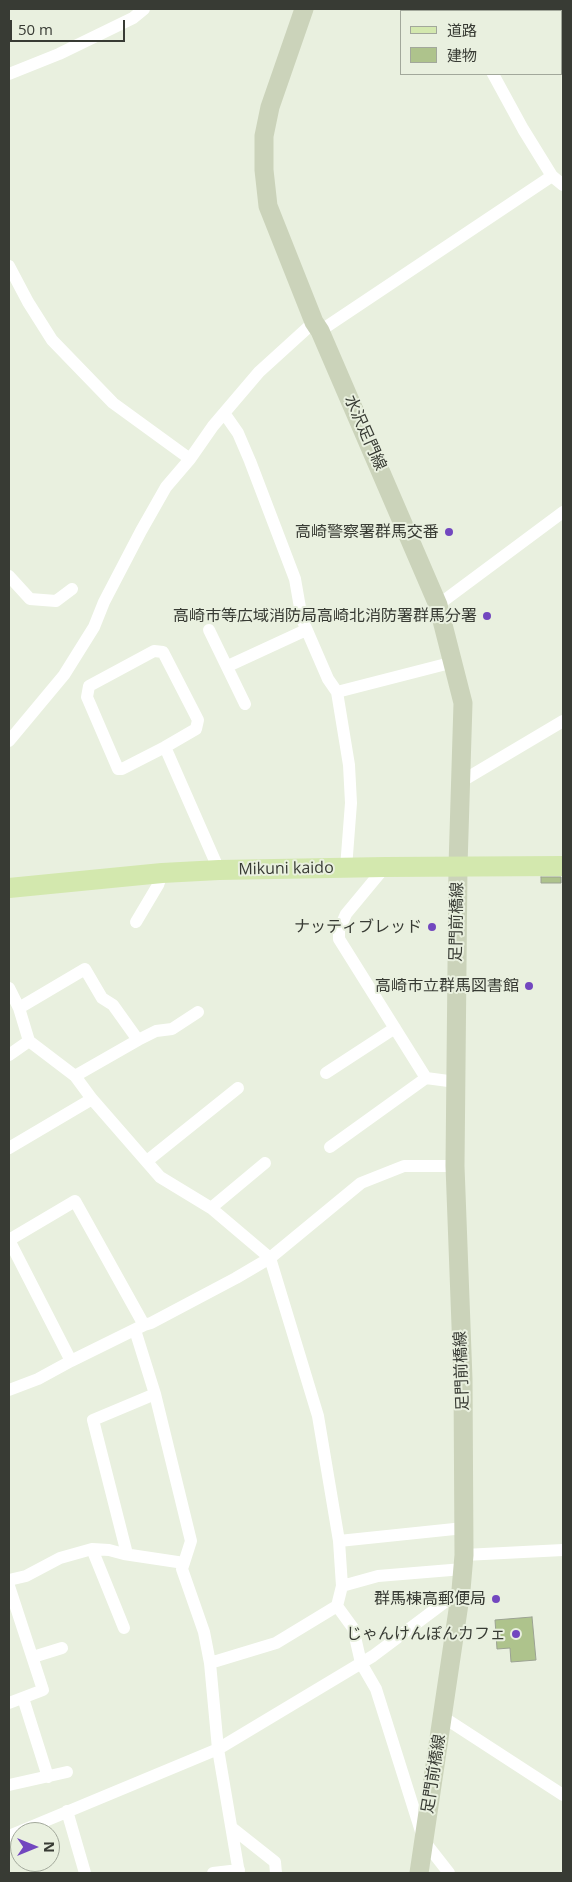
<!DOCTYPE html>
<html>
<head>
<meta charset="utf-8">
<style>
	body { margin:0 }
	#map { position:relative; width:572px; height:1882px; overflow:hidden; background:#e9f0df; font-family:"Open Sans","Noto Sans JP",sans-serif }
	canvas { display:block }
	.frame { position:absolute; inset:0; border:10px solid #383b34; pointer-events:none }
	.legend { position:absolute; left:400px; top:10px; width:162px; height:65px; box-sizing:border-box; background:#e9f0df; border:1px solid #a2a89b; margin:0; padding:6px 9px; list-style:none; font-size:15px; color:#383b34 }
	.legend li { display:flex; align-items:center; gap:10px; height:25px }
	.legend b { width:25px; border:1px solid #a2a89b }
	.north { position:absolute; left:10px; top:1822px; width:50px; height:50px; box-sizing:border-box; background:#e9f0df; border:1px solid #a2a89b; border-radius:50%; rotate:90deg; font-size:14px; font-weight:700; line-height:20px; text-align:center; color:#383b34 }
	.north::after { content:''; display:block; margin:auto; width:18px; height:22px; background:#7247bf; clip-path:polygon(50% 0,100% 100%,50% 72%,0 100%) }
	.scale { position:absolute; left:10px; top:20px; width:115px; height:22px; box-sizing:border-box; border:2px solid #383b34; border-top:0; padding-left:6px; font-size:15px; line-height:18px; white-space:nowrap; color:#383b34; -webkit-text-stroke:4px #e9f0df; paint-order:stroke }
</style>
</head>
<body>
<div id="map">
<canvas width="572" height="1882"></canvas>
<div class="frame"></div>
<ul class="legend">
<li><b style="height:6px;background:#d3e8ae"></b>道路</li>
<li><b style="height:14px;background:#aec38c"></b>建物</li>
</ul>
<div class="north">N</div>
<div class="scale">50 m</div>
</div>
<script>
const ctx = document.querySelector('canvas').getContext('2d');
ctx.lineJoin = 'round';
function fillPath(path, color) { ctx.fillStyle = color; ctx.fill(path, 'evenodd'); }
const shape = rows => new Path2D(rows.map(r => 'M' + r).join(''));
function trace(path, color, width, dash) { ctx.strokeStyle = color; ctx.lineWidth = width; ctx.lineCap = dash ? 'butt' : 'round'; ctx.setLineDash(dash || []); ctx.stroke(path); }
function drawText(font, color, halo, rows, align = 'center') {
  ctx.font = font + ' "Open Sans","Noto Sans JP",sans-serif'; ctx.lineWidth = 4; ctx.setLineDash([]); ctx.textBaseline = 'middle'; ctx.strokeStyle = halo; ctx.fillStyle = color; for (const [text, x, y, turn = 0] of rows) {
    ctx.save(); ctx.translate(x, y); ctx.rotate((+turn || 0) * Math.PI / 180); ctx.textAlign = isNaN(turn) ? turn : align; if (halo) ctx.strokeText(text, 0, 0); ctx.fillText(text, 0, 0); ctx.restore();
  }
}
const building = shape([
	[541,877,561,877,561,883,541,883,541,877],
	[532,1617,536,1660,511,1662,510,1648,497,1649,495,1620,532,1617]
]);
fillPath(building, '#aec38c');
trace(building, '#9ba292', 1);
trace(shape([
	[466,9,467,11],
	[9,74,59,54,133,18,144,9],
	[493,74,523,129,552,176,563,185],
	[9,266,28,302,52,340,113,403,190,459],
	[320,331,552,176],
	[224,413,238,433,250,461,295,579,302,619,328,679,337,692,349,765,351,803,346,868],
	[9,576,30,599,56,601,72,589],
	[438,605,563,512],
	[209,630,245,704],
	[228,666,306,630],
	[337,692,454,662],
	[9,741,64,675,94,627,104,602,141,531,166,487,190,459,213,426,259,372,314,322],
	[165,747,196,729,198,720,163,652,154,651,89,686,87,697,118,769,122,769,165,747,219,870],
	[462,781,563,721],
	[385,867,346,914,339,930,339,939,426,1078,456,1082],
	[136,922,158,885,162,873],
	[9,988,19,1008,29,1041,75,1076,92,1099,160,1177,211,1208,270,1258,318,1416,339,1541,342,1586,337,1606,353,1628,361,1663,376,1689,424,1841,449,1873],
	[19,1008,85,969,102,998,113,1005,138,1040],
	[9,1055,29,1041],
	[326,1073,395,1028],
	[75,1076,138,1040,156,1031,172,1029,198,1012],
	[330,1147,426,1078],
	[9,1148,92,1099],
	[147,1161,238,1088],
	[211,1208,265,1163],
	[135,1330,155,1394,191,1541,182,1569,204,1632,210,1663,218,1749,239,1873],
	[71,1361,9,1240,75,1201,144,1325],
	[9,1390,38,1379,71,1361,144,1325,151,1323,236,1278,270,1258,361,1183,404,1166,455,1166],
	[339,1541,464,1528],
	[92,1549,124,1628],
	[127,1554,93,1420,155,1394],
	[464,1555,563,1550],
	[9,1580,26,1576,60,1558,92,1549,109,1550,124,1554,184,1563],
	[9,1586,43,1690,9,1703],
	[342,1586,378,1576,463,1569],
	[33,1657,62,1648],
	[210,1663,276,1643,337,1606],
	[23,1698,48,1777],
	[443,1717,563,1795],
	[9,1785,67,1772],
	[67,1811,85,1873],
	[232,1828,275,1862,276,1873],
	[9,1836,218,1749,373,1656,461,1590],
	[213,1873,239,1870]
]), '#fff', 12);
trace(shape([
	[304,9,270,107,264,136,264,170,268,206,314,322,320,331,438,605,463,703,458,866,455,1166,463,1379,464,1555,461,1590,419,1873]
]), '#cbd3ba', 19);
trace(shape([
	[9,888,162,873,219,870,385,867,563,866]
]), '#d3e8ae', 20);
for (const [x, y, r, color] of [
	[449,532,5,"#7247bf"],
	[487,616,5,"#7247bf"],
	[432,927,5,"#7247bf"],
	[529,986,5,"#7247bf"],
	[496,1599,5,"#7247bf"],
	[516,1634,5,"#7247bf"]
]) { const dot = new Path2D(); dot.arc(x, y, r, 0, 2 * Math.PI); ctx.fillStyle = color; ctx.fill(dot); trace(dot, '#e9f0df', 2); }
drawText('16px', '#383b34', '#e9f0df', [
	["水沢足門線",365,433,66],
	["Mikuni kaido",286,869,-1],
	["足門前橋線",457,922,-89],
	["足門前橋線",462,1371,-92],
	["足門前橋線",434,1774,-81]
]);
drawText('16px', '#383b34', '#e9f0df', [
	["高崎警察署群馬交番",439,532],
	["高崎市等広域消防局高崎北消防署群馬分署",477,616],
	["ナッティブレッド",422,927],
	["高崎市立群馬図書館",519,986],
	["群馬棟高郵便局",486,1599],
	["じゃんけんぽんカフェ",506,1634]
], 'right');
</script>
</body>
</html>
